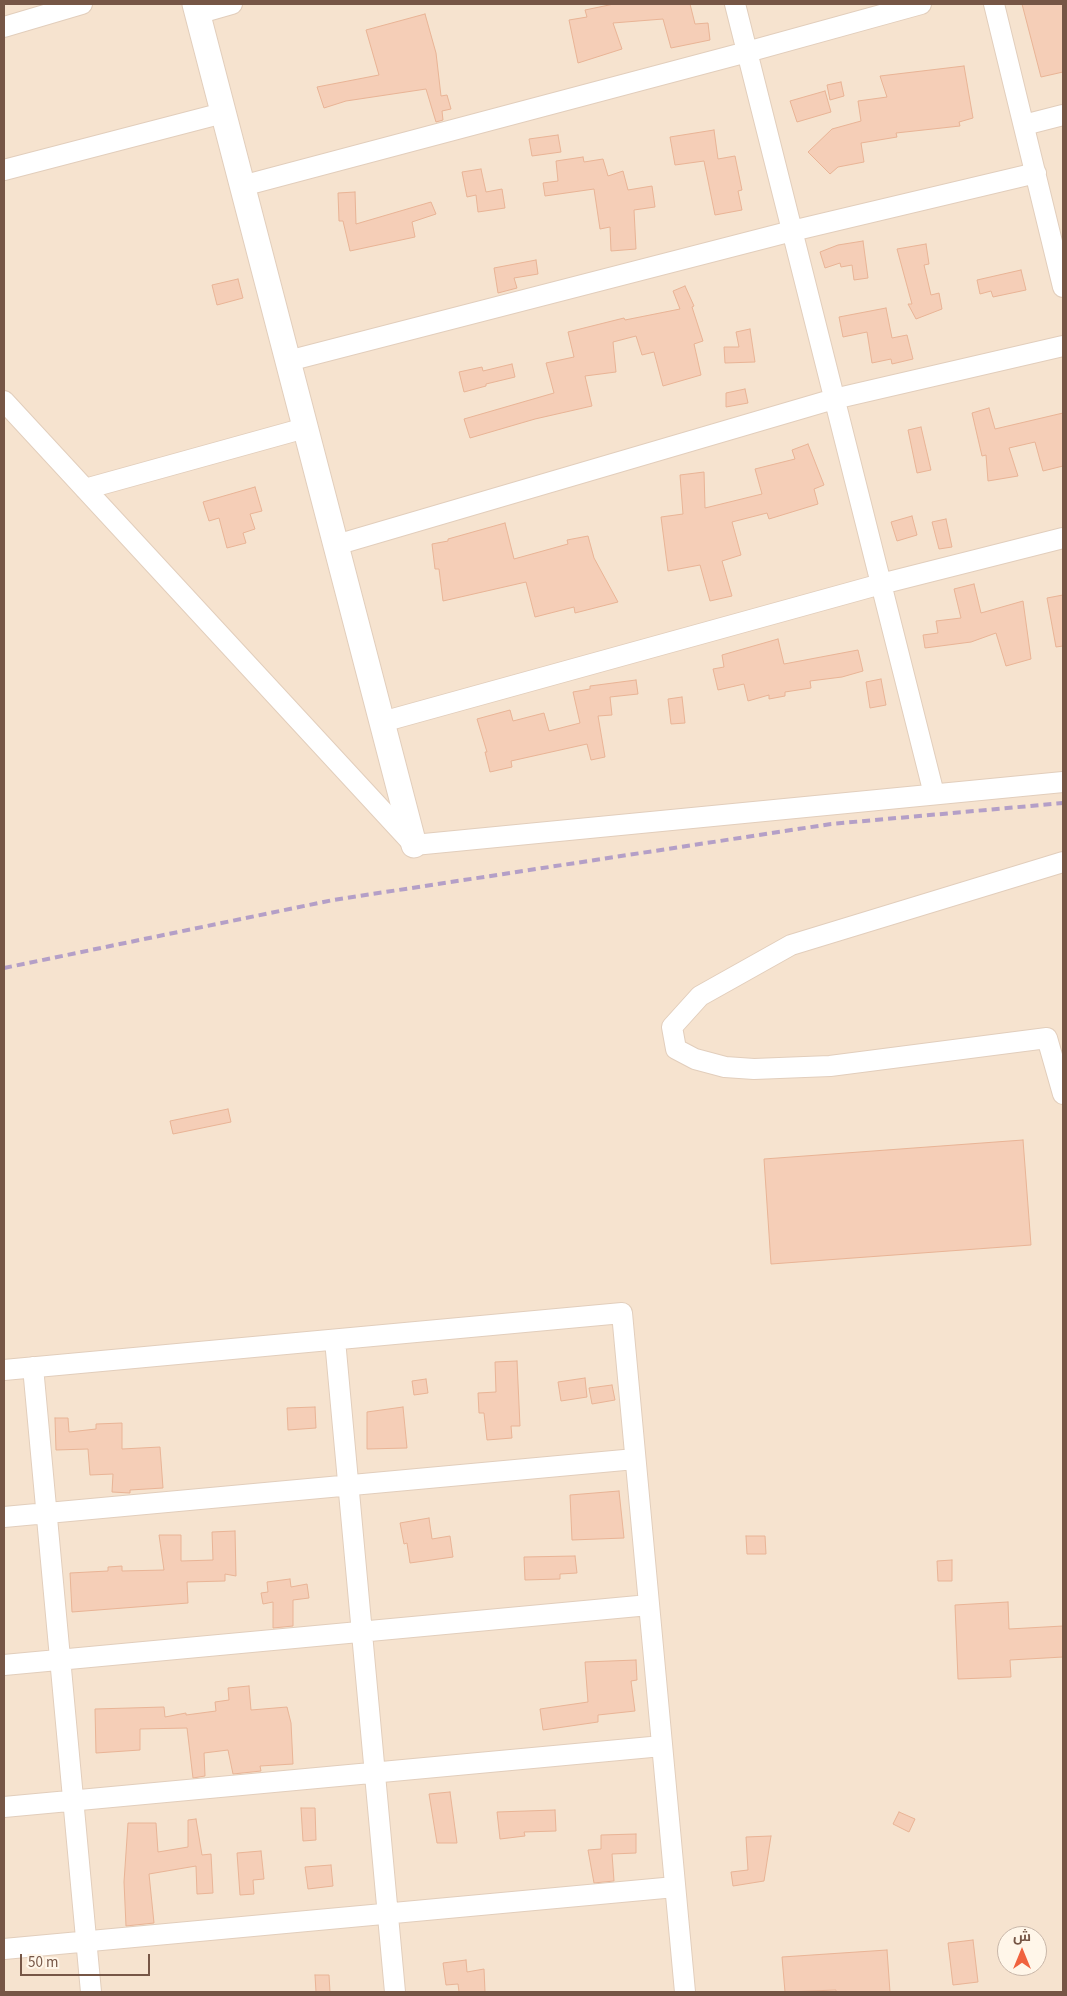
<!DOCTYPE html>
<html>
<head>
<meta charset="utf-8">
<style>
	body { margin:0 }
	#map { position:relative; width:1067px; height:1996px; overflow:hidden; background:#fef2e1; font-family:"Source Sans 3",Cairo,sans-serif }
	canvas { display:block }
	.frame { position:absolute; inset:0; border:5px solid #765646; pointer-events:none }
	.north { position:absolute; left:997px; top:1926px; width:50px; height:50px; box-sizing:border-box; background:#fff6e9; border:1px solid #c8b6a8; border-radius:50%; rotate:0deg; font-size:14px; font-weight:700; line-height:20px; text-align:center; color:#765646 }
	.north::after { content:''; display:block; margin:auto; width:18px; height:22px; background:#f0623e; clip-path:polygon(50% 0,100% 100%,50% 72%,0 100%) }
	.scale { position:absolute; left:20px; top:1954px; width:130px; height:22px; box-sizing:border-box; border:2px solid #765646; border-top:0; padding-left:6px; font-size:15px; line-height:18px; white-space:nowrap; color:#765646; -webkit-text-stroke:4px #fff6e9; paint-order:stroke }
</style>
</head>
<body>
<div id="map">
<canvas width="1067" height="1996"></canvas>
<div class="frame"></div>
<div class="north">ش</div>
<div class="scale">50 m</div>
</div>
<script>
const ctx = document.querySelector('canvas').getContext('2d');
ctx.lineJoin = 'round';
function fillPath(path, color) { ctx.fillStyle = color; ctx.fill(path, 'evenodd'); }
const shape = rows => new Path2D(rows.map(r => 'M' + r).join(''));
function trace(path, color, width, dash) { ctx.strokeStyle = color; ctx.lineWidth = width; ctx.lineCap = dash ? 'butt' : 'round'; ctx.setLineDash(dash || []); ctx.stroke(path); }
fillPath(shape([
	[4,4,1063,4,1063,1992,4,1992],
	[1007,1936,1037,1936,1037,1966,1007,1966]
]), '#f6e3cf');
const building = shape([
	[614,4,690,4,695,24,708,23,710,40,671,48,663,19,613,23,622,49,578,63,569,20,587,17,585,10,614,4],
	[1022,4,1063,4,1063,72,1041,77,1022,4],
	[425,14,436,53,441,96,447,95,451,109,442,111,443,120,436,122,426,89,346,101,324,108,317,87,379,75,366,30,425,14],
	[964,66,973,118,959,122,960,126,896,133,897,137,861,143,864,162,838,167,830,174,808,152,832,129,861,121,858,101,887,97,880,76,964,66],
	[841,82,844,96,830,100,827,85,841,82],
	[825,91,831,112,797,122,790,101,825,91],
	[714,130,718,159,735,156,742,190,738,191,742,210,715,215,704,161,675,165,670,137,714,130],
	[558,135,561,152,532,156,529,139,558,135],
	[583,157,584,162,603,159,608,176,623,171,628,190,652,186,655,207,634,210,636,249,611,251,610,227,600,229,594,189,545,196,543,183,558,181,556,161,583,157],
	[481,169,486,192,502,189,505,208,478,212,476,195,467,197,462,172,481,169],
	[355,192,356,224,431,202,436,214,412,222,415,237,350,251,343,221,339,221,338,193,355,192],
	[863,241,868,278,854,280,852,265,841,267,840,263,825,268,820,252,838,245,863,241],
	[926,244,929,264,924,265,931,295,939,293,942,309,916,319,908,304,912,304,897,249,926,244],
	[536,260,538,274,514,278,517,288,498,293,494,268,536,260],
	[1021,270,1026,290,993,297,991,291,980,294,977,280,1021,270],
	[238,279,243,298,217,305,212,285,238,279],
	[685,286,694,306,692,307,703,341,694,344,701,375,663,386,654,352,642,355,636,336,613,342,616,372,585,376,592,406,535,419,470,438,464,419,554,393,546,363,574,357,568,332,624,318,625,320,680,309,673,291,685,286],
	[886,308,892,338,907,335,913,359,892,364,891,359,872,363,867,332,843,337,839,317,886,308],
	[750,329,755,362,725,363,724,347,739,347,736,332,750,329],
	[512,364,515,377,486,384,486,386,464,392,459,372,482,367,483,371,512,364],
	[745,389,748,403,726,407,726,393,745,389],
	[989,408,995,429,1063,413,1063,466,1043,471,1035,442,1009,448,1018,476,988,481,986,455,982,456,972,413,989,408],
	[921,427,931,470,917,473,908,430,921,427],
	[808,444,824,485,814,489,818,504,769,519,767,513,732,522,741,555,722,561,732,596,710,601,700,565,668,571,661,517,683,514,680,475,704,472,705,508,762,494,755,469,795,459,792,450,808,444],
	[255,487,262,511,250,514,255,529,243,533,246,543,227,548,219,518,209,521,203,502,255,487],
	[912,516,917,535,897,541,891,522,912,516],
	[946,519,952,547,939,549,932,522,946,519],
	[505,523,514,559,568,544,567,540,588,536,594,558,618,602,575,613,574,607,535,617,526,582,443,601,439,569,435,569,432,544,448,541,448,539,505,523],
	[974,584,981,613,1023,601,1031,659,1006,666,996,633,971,642,925,648,923,635,938,633,936,621,961,618,954,589,974,584],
	[1063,595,1063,646,1056,647,1047,598,1063,595],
	[778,639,784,664,858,650,863,671,842,677,810,681,811,688,785,692,785,696,769,699,769,695,748,701,744,684,718,690,713,669,724,667,722,655,778,639],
	[881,679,886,705,870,708,866,682,881,679],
	[636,680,638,694,610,697,612,715,598,716,605,757,591,760,587,744,511,761,512,767,490,772,485,752,487,752,477,719,510,710,513,721,544,713,549,731,580,723,573,692,590,689,590,686,636,680],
	[682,697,685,723,671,724,668,699,682,697],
	[228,1109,231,1122,173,1134,170,1121,228,1109],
	[1023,1140,1031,1245,771,1264,764,1159,1023,1140],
	[517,1361,520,1426,511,1426,512,1438,487,1440,484,1413,479,1413,478,1393,496,1392,495,1362,517,1361],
	[585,1378,587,1397,561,1401,558,1382,585,1378],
	[426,1379,428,1393,414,1395,412,1381,426,1379],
	[612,1385,615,1400,592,1404,589,1388,612,1385],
	[315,1407,316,1428,288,1430,287,1408,315,1407],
	[403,1407,407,1448,367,1449,367,1412,403,1407],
	[55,1418,68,1418,69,1432,96,1429,96,1424,122,1423,122,1449,160,1447,163,1488,130,1490,130,1493,112,1492,113,1474,90,1475,88,1449,56,1450,55,1418],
	[619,1491,624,1538,572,1540,570,1495,619,1491],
	[429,1518,432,1539,450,1536,453,1557,410,1563,407,1543,404,1544,400,1523,429,1518],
	[235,1531,236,1576,225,1574,225,1581,187,1582,188,1603,72,1612,70,1573,108,1571,108,1567,122,1566,122,1571,164,1570,159,1535,181,1535,181,1561,213,1560,212,1532,235,1531],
	[746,1536,765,1536,766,1554,747,1554,746,1536],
	[575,1556,577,1573,560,1574,560,1579,525,1580,524,1557,575,1556],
	[952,1560,952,1581,938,1581,937,1561,952,1560],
	[290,1579,291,1587,307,1584,309,1598,293,1600,293,1626,273,1628,273,1602,263,1604,261,1593,268,1592,267,1582,290,1579],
	[1008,1602,1009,1629,1063,1626,1063,1657,1010,1660,1011,1677,958,1679,955,1605,1008,1602],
	[636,1660,637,1680,631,1681,635,1711,598,1715,598,1722,543,1730,540,1709,588,1702,585,1662,636,1660],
	[249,1686,251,1710,287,1707,291,1723,293,1764,260,1766,261,1771,233,1774,228,1750,204,1753,205,1776,193,1778,187,1728,140,1729,140,1750,96,1753,95,1709,164,1707,165,1717,186,1713,186,1715,216,1711,215,1702,229,1700,228,1688,249,1686],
	[450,1792,457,1843,437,1843,429,1794,450,1792],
	[301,1808,315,1808,316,1840,303,1841,301,1808],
	[555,1810,556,1831,524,1832,525,1836,500,1839,497,1812,555,1810],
	[899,1812,915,1819,909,1832,893,1824,899,1812],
	[196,1819,202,1855,211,1854,213,1893,197,1894,196,1866,149,1874,154,1923,126,1926,124,1882,128,1823,156,1823,158,1852,188,1847,188,1820,196,1819],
	[636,1834,636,1853,612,1854,614,1881,594,1883,588,1850,601,1849,601,1835,636,1834],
	[771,1836,764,1881,733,1886,731,1872,748,1870,746,1837,771,1836],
	[261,1851,264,1879,253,1880,254,1894,240,1895,237,1853,261,1851],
	[331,1865,333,1886,308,1889,305,1867,331,1865],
	[973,1940,978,1982,953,1985,948,1943,973,1940],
	[887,1950,890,1992,836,1992,836,1990,785,1992,782,1957,887,1950],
	[466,1960,467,1972,484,1969,485,1992,459,1992,458,1984,446,1985,443,1963,466,1960],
	[315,1975,329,1975,330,1992,316,1992,315,1975]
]);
fillPath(building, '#f5ceb7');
trace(building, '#e9b496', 1);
const minor = shape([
	[735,4,934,794],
	[994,4,1063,287],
	[197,14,232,4],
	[4,27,82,4],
	[1024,125,1063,115],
	[4,170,223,113],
	[242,186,747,52,921,4],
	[288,361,792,231,1036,173],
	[4,401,414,845,1063,782],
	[85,489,305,428],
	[336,545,834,399,1063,346],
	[382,722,881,584,1063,538],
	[1063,862,791,945,700,996,672,1027,676,1049,695,1059,725,1067,754,1069,830,1066,1047,1038,1063,1094],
	[335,1340,395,1992],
	[33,1367,91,1992],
	[4,1370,622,1313,685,1992],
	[4,1517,635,1459],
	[4,1665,649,1605],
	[4,1807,662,1746],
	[4,1949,675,1887]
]);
const tertiary = shape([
	[195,4,414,845]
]);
trace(minor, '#e2cebc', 22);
trace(tertiary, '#e2cebc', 27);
trace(minor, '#fff', 20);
trace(tertiary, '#fff', 25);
trace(shape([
	[4,968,333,900,831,824,1063,803]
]), '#b49fc7', 4, [8, 5]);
</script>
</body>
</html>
